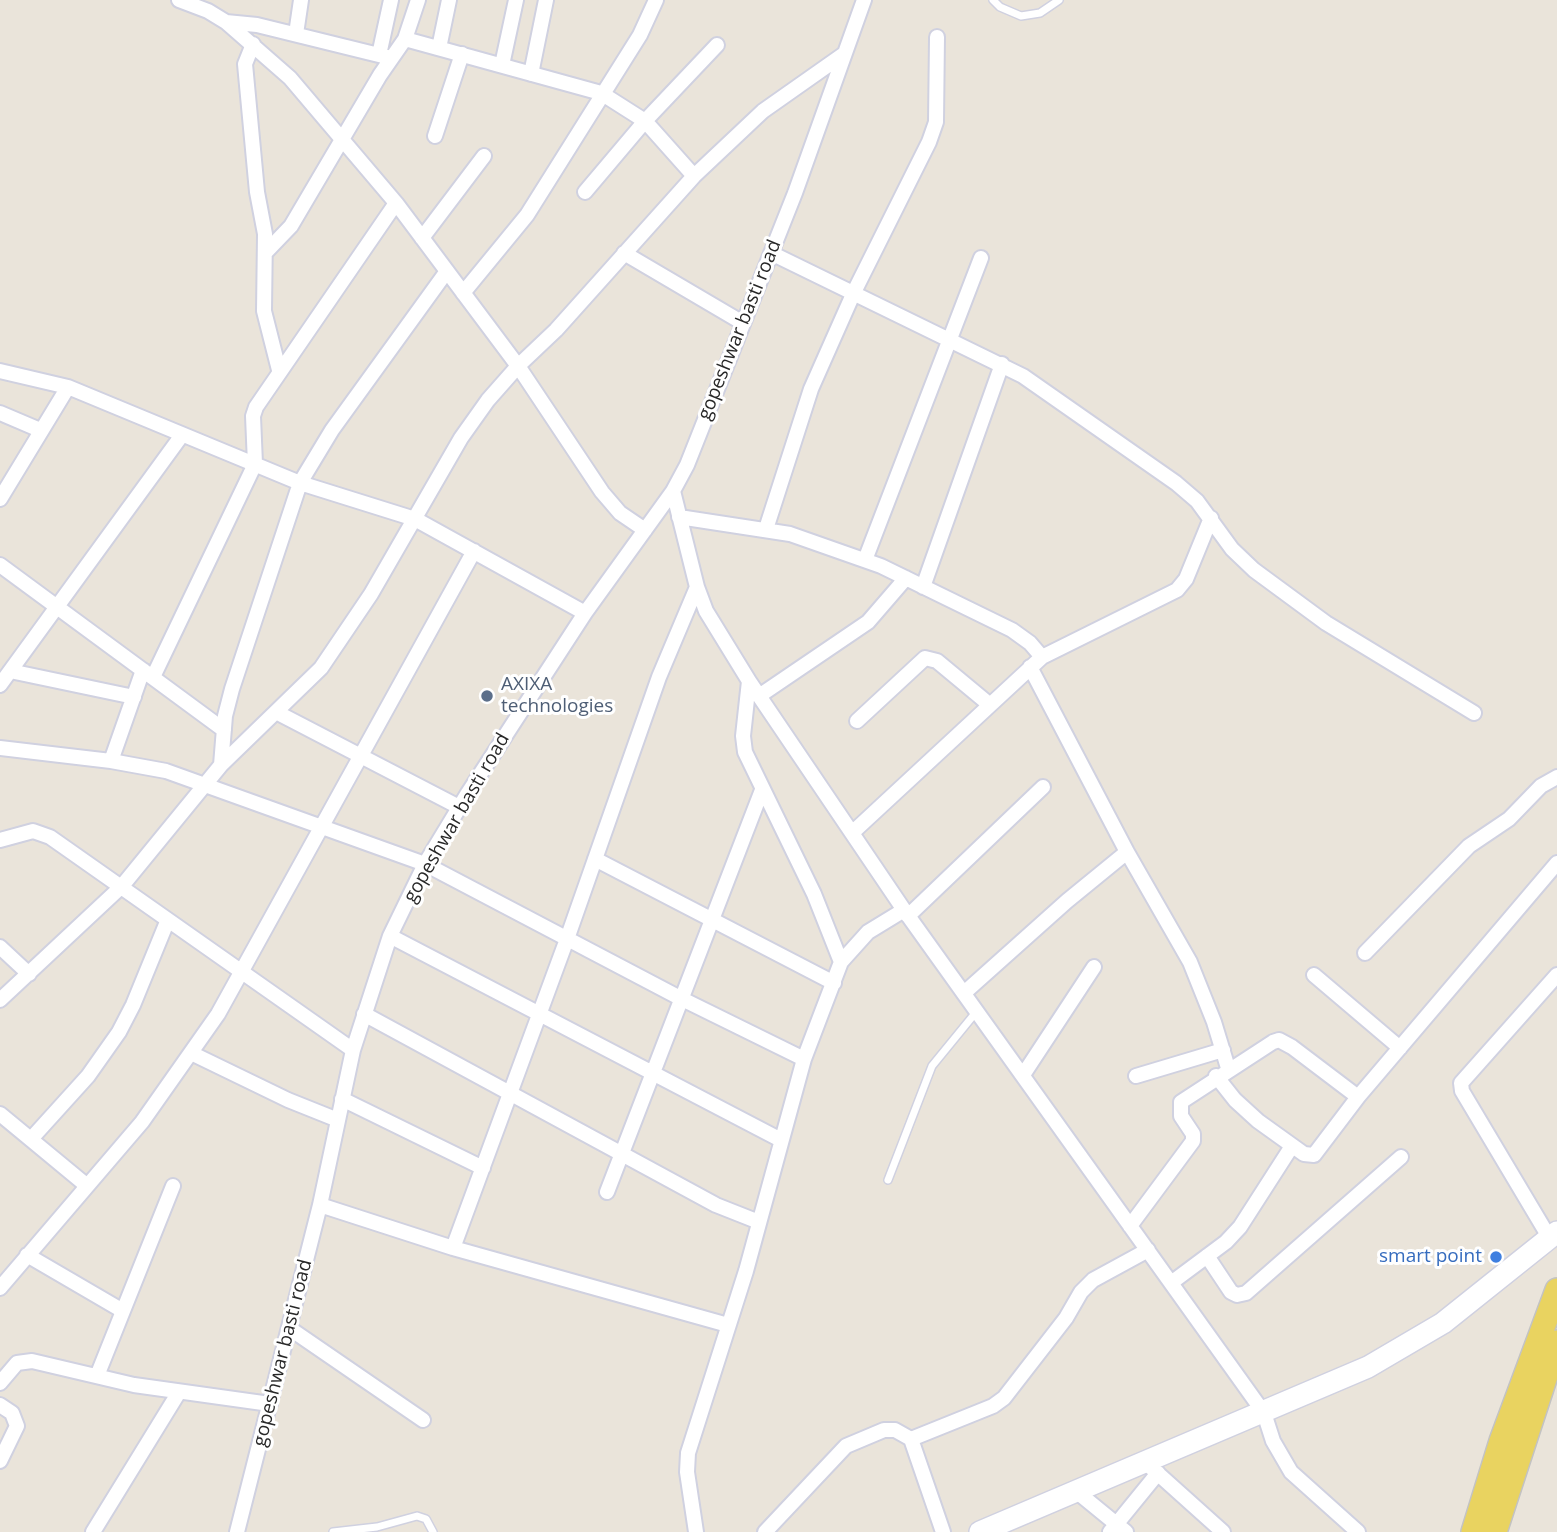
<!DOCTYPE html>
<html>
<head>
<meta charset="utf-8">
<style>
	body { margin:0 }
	canvas { display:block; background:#eae4da }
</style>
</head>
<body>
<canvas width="1557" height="1532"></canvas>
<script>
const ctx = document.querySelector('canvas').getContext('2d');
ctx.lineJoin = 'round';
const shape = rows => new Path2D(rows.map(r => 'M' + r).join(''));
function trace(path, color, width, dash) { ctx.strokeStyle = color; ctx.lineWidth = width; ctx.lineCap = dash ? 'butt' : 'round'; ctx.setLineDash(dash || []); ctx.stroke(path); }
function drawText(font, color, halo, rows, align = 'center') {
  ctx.font = font + ' "Open Sans",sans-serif'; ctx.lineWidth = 6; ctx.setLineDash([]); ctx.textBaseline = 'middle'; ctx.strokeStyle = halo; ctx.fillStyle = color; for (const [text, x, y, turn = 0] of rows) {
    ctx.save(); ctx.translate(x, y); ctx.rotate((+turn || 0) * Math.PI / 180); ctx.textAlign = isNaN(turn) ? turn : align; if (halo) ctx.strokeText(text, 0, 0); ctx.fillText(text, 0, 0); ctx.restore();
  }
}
const lane = shape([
	[993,0,1000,7,1021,16,1040,13,1059,0],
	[888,1180,932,1066,977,1011],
	[333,1532,377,1527,417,1516,426,1519,433,1532]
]);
const street = shape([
	[179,0,208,11,226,22,290,78,396,203,518,366,602,492,620,513,645,530],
	[226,22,257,25,391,58],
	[296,34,301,0],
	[405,39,601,93,645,121,694,176],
	[253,44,245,64,257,192,265,234,264,311,279,370],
	[439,48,449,0],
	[379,55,391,0],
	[502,65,516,0],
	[531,74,546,0],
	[435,136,462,54],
	[585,192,645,121,717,45],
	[422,238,484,156],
	[266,252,291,226,380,75,405,39,418,0],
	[624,253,743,323],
	[771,253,1023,376,1176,483,1197,501,1232,549,1254,570,1326,623,1474,713],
	[463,293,527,215,640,35,656,0],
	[0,371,68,387,300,483,415,519,585,613],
	[0,413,40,430],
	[673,491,697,587,706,611,749,681,904,910,1264,1413,1273,1441,1291,1472,1358,1532],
	[0,499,68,387],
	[679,517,790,534,881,566,1012,630,1030,643,1042,657],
	[766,529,811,389,854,292,929,142,936,122,937,37],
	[865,560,981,258],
	[0,565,224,730],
	[923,587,1002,364],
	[1030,667,1127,852,1190,962,1214,1022,1228,1068],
	[10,671,134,697],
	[153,677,255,464,253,416,256,407,396,203],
	[749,681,743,736,745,752,814,894,841,962],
	[0,685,182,435],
	[759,696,868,622,906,578],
	[276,712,459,807],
	[857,721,925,658,937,661,990,705],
	[0,748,111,761,166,771,425,864,680,998,804,1059],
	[111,761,143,670],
	[221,765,225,716,232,689,300,483,332,430,447,271],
	[852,833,1042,657,1177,590,1186,579,1211,518],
	[0,840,33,831,50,837,353,1050],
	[595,859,834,983],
	[908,916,1043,787],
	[390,936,781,1140],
	[0,947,29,974],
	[1365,953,1469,846,1509,819,1541,786,1557,777],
	[1314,975,1400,1048],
	[964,993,1067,901,1127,852],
	[0,1000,122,886,221,765,321,668,371,594,461,438,488,400,518,366,556,330,694,176,763,111,844,54],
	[364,1014,716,1205,759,1222],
	[191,1053,288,1100,338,1120],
	[1023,1075,1094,967],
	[1136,1076,1223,1050],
	[1216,1076,1235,1100,1258,1121,1304,1154,1314,1155,1358,1097,1557,863],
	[342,1099,483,1168],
	[0,1114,86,1185],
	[31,1139,88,1076,119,1032,133,1005,167,922],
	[607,1192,762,790],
	[320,1205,453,1248,728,1325],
	[1130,1226,1193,1141,1193,1134,1181,1116,1181,1102,1273,1042,1279,1040,1292,1047,1358,1097],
	[1549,1237,1462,1091,1461,1083,1557,975],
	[453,1248,567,939,659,677,697,587],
	[27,1255,123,1311],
	[1207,1256,1231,1292,1237,1295,1246,1293,1401,1157],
	[1171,1283,1226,1242,1240,1227,1292,1146],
	[0,1288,142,1122,218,1014,474,551],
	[289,1328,423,1420],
	[97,1376,173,1186],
	[0,1383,17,1363,32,1361,134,1385,270,1404],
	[0,1405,12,1413,17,1426,0,1461],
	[911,1439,993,1406,1004,1398,1066,1318,1081,1292,1093,1280,1148,1250],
	[1145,1462,1223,1532],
	[1076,1491,1126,1532],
	[93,1532,179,1392],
	[237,1532,320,1205,353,1050,390,936,425,864,468,793,585,613,673,491,687,465,795,193,864,0],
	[696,1532,687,1472,688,1453,746,1271,804,1059,841,962,868,932,904,910],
	[765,1532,846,1446,884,1430,895,1430,911,1439,943,1532],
	[1110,1532,1158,1473]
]);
const secondary = shape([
	[980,1532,1368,1367,1443,1323,1557,1232]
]);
const primary = shape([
	[1473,1532,1501,1441,1557,1290],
	[1495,1532,1557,1342]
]);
trace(lane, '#d0d1e0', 10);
trace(street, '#d0d1e0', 18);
trace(secondary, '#d0d1e0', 24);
trace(primary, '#c3c3c3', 26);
trace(lane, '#fff', 7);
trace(street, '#fff', 14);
trace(secondary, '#fff', 21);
trace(primary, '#e9d360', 23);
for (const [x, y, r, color] of [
	[487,696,7,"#5c6f8a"],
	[1496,1257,7,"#3f7fe0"]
]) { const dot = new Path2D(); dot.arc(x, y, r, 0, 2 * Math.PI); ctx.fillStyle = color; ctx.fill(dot); trace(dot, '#fff', 2.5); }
drawText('19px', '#282828', '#fff', [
	["gopeshwar basti road",740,330,-68],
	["gopeshwar basti road",457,818,-60],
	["gopeshwar basti road",283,1353,-76]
]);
drawText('19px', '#4e5e75', '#fff', [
	["AXIXA",501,685],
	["technologies",501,707]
], 'left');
drawText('19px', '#366cbe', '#fff', [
	["smart point",1482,1257]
], 'right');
</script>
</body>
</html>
